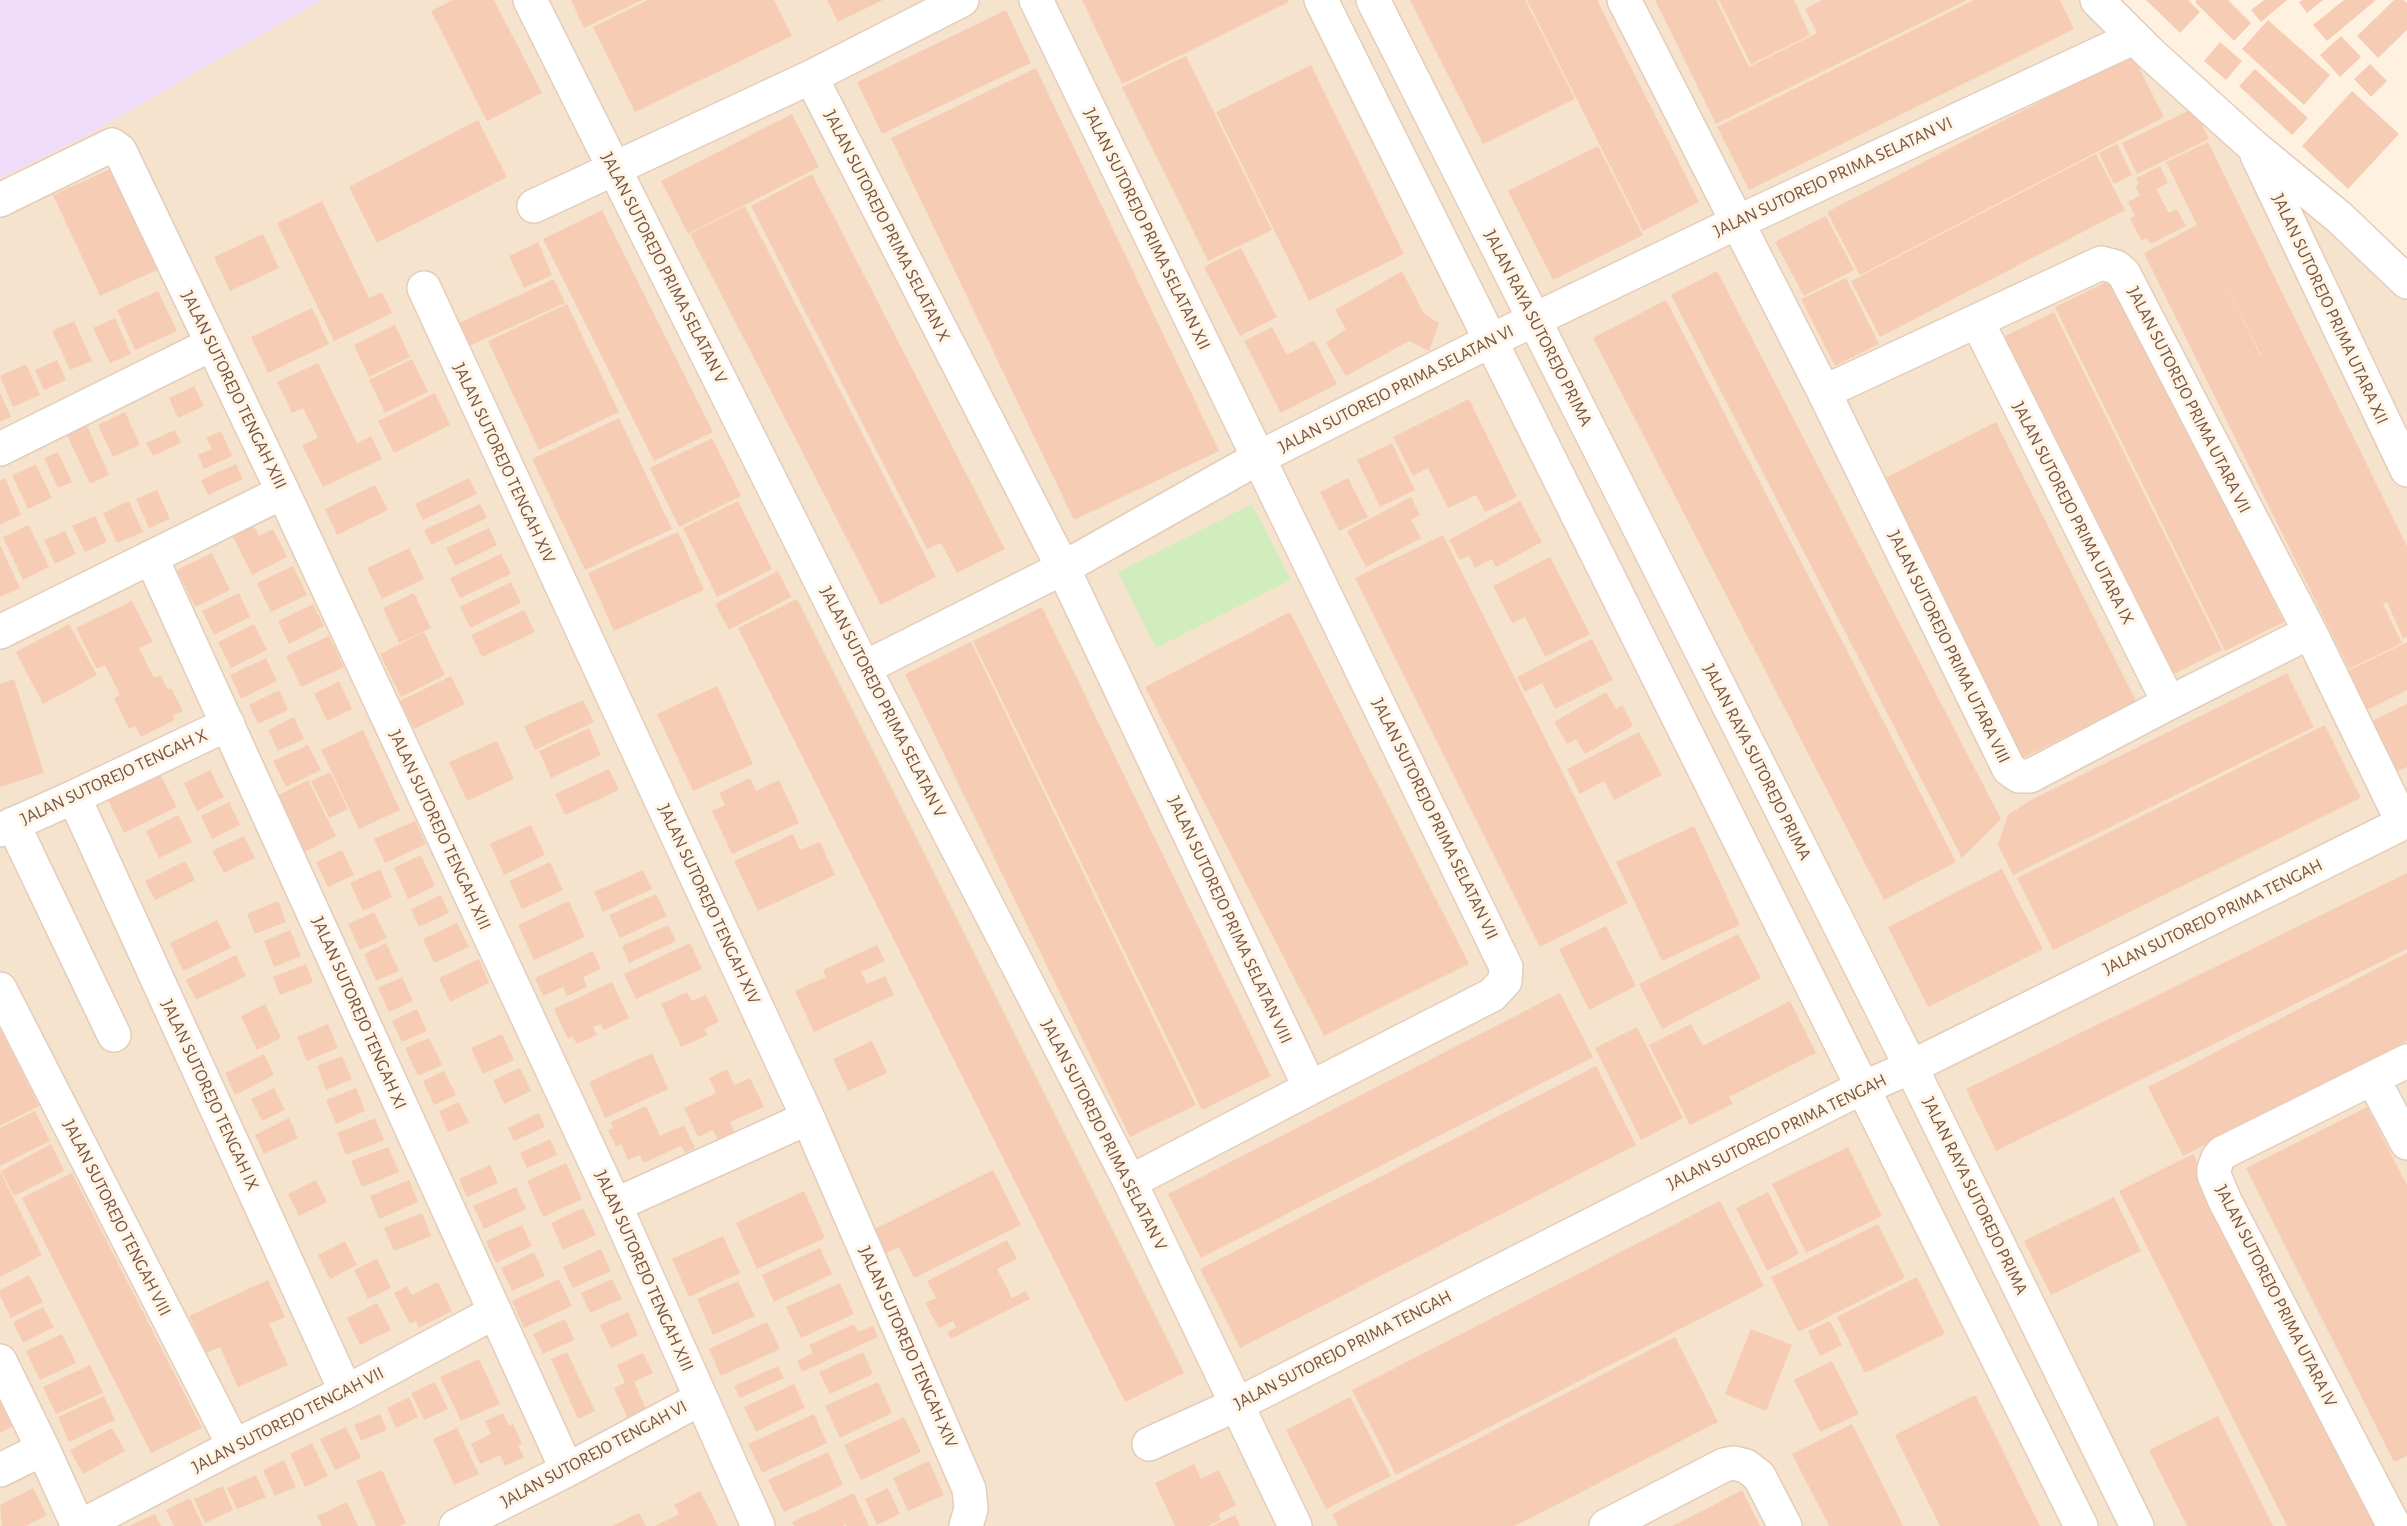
<!DOCTYPE html>
<html>
<head>
<meta charset="utf-8">
<style>
	body { margin:0 }
	canvas { display:block; background:#fef1df }
</style>
</head>
<body>
<canvas width="2407" height="1526"></canvas>
<script>
const ctx = document.querySelector('canvas').getContext('2d');
ctx.lineJoin = 'round';
function fillPath(path, color) { ctx.fillStyle = color; ctx.fill(path, 'evenodd'); }
const shape = rows => new Path2D(rows.map(r => 'M' + r).join(''));
function trace(path, color, width, dash) { ctx.strokeStyle = color; ctx.lineWidth = width; ctx.lineCap = dash ? 'butt' : 'round'; ctx.setLineDash(dash || []); ctx.stroke(path); }
function drawText(font, color, halo, rows, align = 'center') {
  ctx.font = font + ' "Alegreya Sans",sans-serif'; ctx.lineWidth = 6; ctx.setLineDash([]); ctx.textBaseline = 'middle'; ctx.strokeStyle = halo; ctx.fillStyle = color; for (const [text, x, y, turn = 0] of rows) {
    ctx.save(); ctx.translate(x, y); ctx.rotate((+turn || 0) * Math.PI / 180); ctx.textAlign = isNaN(turn) ? turn : align; if (halo) ctx.strokeText(text, 0, 0); ctx.fillText(text, 0, 0); ctx.restore();
  }
}
fillPath(shape([
	[322,0,2122,0,2164,44,2407,259,2407,1526,0,1526,0,178,80,139]
]), '#f6e3cd');
fillPath(shape([
	[0,0,322,0,80,139,0,178]
]), '#eedcfa');
fillPath(shape([
	[1252,504,1291,580,1156,648,1118,572]
]), '#d1ecbd');
fillPath(shape([
	[453,0,494,0,542,93,487,121,431,11],
	[571,0,642,0,584,28],
	[648,0,774,0,792,36,635,112,593,27],
	[827,0,883,0,838,22],
	[1082,0,1288,0,1289,2,1122,84],
	[1410,0,1525,0,1575,99,1483,144],
	[1527,0,1597,0,1699,202,1643,231],
	[1655,0,1716,0,1749,67,1817,33,1805,9,1822,0,1967,0,1716,124],
	[1719,0,1794,0,1810,35,1751,64],
	[1974,0,2060,0,2074,29,1749,190,1717,127],
	[2146,0,2188,0,2200,12,2180,33],
	[2197,0,2228,0,2251,23,2234,41,2195,2],
	[2264,0,2287,0,2261,22,2251,10],
	[2302,0,2323,0,2307,13,2299,2],
	[2344,0,2376,0,2327,41,2313,25],
	[2394,0,2404,0,2407,3,2407,30,2378,58,2357,36],
	[1006,10,1031,63,882,134,857,82],
	[2268,20,2330,75,2304,105,2242,49],
	[2341,36,2361,57,2340,77,2320,55],
	[2220,42,2242,61,2226,80,2204,61],
	[2132,54,2164,117,1860,275,1827,212],
	[1186,56,1272,230,1208,261,1122,87],
	[2370,64,2387,81,2371,97,2354,79],
	[1311,65,1404,254,1309,301,1216,112],
	[1036,68,1219,451,1074,520,891,138],
	[2255,69,2308,118,2292,135,2239,86],
	[2352,91,2399,134,2348,189,2302,146],
	[2194,108,2209,139,2137,174,2122,143],
	[792,114,819,167,688,234,661,181],
	[478,120,507,177,377,243,349,187],
	[2208,142,2407,546,2407,637,2403,638,2387,602,2383,604,2265,364,2402,643,2349,669,2144,253,2197,225,2166,162],
	[2217,267,2262,357,2261,357],
	[2117,144,2132,175,2114,184,2099,153],
	[1598,146,1643,235,1553,280,1508,191],
	[2096,154,2125,210,1880,337,1851,281],
	[2160,166,2168,183,2156,189,2169,213,2177,209,2186,226,2150,244,2147,238,2142,241,2130,219,2135,216,2128,202,2140,195,2135,186,2139,184,2136,178],
	[115,167,161,268,100,296,53,195],
	[812,174,1005,549,957,573,941,543,927,549,751,206],
	[322,201,369,298,382,292,392,313,334,341,277,223],
	[745,206,936,577,881,605,690,234],
	[602,210,713,432,654,461,543,239],
	[1826,216,1854,270,1804,296,1775,242],
	[263,234,279,268,230,291,214,257],
	[538,242,552,275,524,288,509,256],
	[1241,248,1277,317,1240,336,1204,267],
	[1402,271,1424,314,1439,323,1429,351,1409,341,1346,376,1326,343,1346,329,1335,310],
	[1717,271,2001,819,1962,858,1671,295],
	[1846,278,1879,344,1835,366,1801,299],
	[2114,278,2284,622,2225,651,2055,307],
	[554,279,565,303,469,346,459,323],
	[158,291,177,331,135,350,117,310],
	[1666,300,1956,862,1884,900,1593,338],
	[567,304,619,412,539,450,488,341],
	[312,308,329,344,268,373,251,337],
	[2054,312,2222,650,2170,676,2003,337],
	[115,318,131,354,110,363,93,328],
	[74,321,92,361,70,370,52,331],
	[395,325,410,357,369,377,354,345],
	[1272,327,1287,355,1314,340,1337,384,1281,413,1244,341],
	[412,359,428,392,385,413,369,380],
	[57,360,66,380,44,390,35,370],
	[318,363,357,443,371,436,382,459,323,487,302,445,318,438,303,408,292,413,277,382],
	[26,364,40,395,13,407,0,376],
	[194,386,204,406,178,418,169,398],
	[0,393,11,417,0,422],
	[435,393,450,425,394,453,378,421],
	[1469,399,1517,497,1485,512,1476,495,1448,508,1428,468,1413,476,1393,437],
	[125,412,140,445,113,457,98,425],
	[619,418,672,529,585,570,532,459],
	[85,421,109,475,90,484,65,431],
	[1996,422,2136,701,2023,758,1883,479],
	[175,430,181,443,153,456,146,443],
	[221,431,232,456,204,469,198,455,212,449,206,438],
	[712,438,741,496,679,527,650,468],
	[1392,443,1415,490,1380,507,1357,460],
	[58,452,72,482,58,488,44,458],
	[236,464,243,479,208,495,201,480],
	[36,465,52,498,28,509,12,475],
	[5,478,21,515,0,525,0,481],
	[469,478,477,494,423,520,415,504],
	[1348,478,1368,517,1339,531,1320,492],
	[375,485,388,510,337,535,325,509],
	[157,490,170,519,149,528,136,499],
	[1411,497,1420,515,1411,520,1421,538,1366,567,1347,531],
	[129,501,143,532,117,543,103,513],
	[738,501,772,569,717,597,683,528],
	[1520,501,1542,542,1496,567,1492,559,1475,568,1469,556,1460,560,1449,540],
	[480,504,487,518,431,545,424,530],
	[95,516,107,542,85,552,72,526],
	[250,519,259,536,273,529,287,557,252,575,229,529],
	[29,525,49,567,23,580,3,537],
	[489,528,497,545,455,566,446,548],
	[65,531,76,554,55,564,44,540],
	[678,532,704,590,614,631,588,573],
	[1443,535,1628,903,1540,947,1355,578],
	[0,545,20,588,0,597],
	[409,548,424,579,382,599,367,568],
	[212,553,230,590,195,607,177,570],
	[501,554,511,574,460,598,450,578],
	[1550,557,1590,634,1545,657,1525,617,1512,623,1493,586],
	[293,566,307,595,271,612,257,583],
	[778,571,791,597,729,630,715,604],
	[511,582,521,603,470,628,460,607],
	[239,593,250,617,214,635,202,611],
	[414,593,431,628,399,643,383,608],
	[797,599,1184,1373,1125,1402,738,628],
	[132,601,153,642,139,648,154,678,160,675,168,690,171,688,183,711,173,716,175,720,141,737,135,726,129,729,114,698,120,695,105,665,97,669,76,628],
	[313,604,324,626,289,644,278,621],
	[1042,607,1271,1076,1202,1110,973,641],
	[524,610,535,632,482,657,471,635],
	[1290,612,1469,964,1324,1036,1145,687],
	[69,624,97,675,43,704,16,652],
	[254,624,267,650,231,668,218,642],
	[424,632,445,675,401,697,380,654],
	[329,636,344,667,301,687,286,656],
	[1592,639,1613,680,1555,709,1542,683,1525,692,1517,677],
	[971,642,1196,1105,1130,1137,905,674],
	[2407,642,2407,690,2363,712,2344,673],
	[266,658,277,681,241,699,230,675],
	[2287,673,2314,727,2013,875,1998,845,2008,815,2031,800],
	[451,676,465,704,414,729,400,701],
	[14,679,44,773,0,787,0,684],
	[339,681,352,709,327,721,314,694],
	[717,686,753,764,693,791,657,714],
	[279,690,288,710,258,724,249,705],
	[1606,692,1616,709,1622,705,1633,726,1585,754,1576,739,1567,744,1554,722],
	[583,700,594,722,535,750,524,726],
	[2407,704,2407,767,2391,775,2366,724],
	[294,717,304,739,278,751,268,730],
	[2325,725,2361,798,2053,950,2017,878],
	[589,728,601,755,551,778,539,751],
	[363,730,400,810,359,829,321,750],
	[1639,732,1662,775,1614,800,1604,781,1580,794,1567,769],
	[497,741,514,779,467,801,449,762],
	[308,745,321,770,286,787,273,761],
	[609,769,619,790,565,815,555,794],
	[210,770,224,797,197,811,184,783],
	[330,772,348,809,329,818,311,781],
	[160,774,177,807,124,833,108,800],
	[750,778,756,791,779,780,799,823,732,854,712,811,725,805,719,793],
	[308,780,336,836,299,855,271,799],
	[229,802,240,825,212,839,201,816],
	[178,815,192,842,159,858,146,831],
	[415,821,426,844,385,863,374,839],
	[531,825,545,855,504,875,490,844],
	[1694,826,1740,925,1662,961,1616,862],
	[793,834,800,850,820,842,835,875,758,911,734,861],
	[244,836,255,858,224,873,212,851],
	[342,850,354,875,328,887,316,862],
	[421,855,435,886,408,899,394,868],
	[185,861,195,880,155,900,145,881],
	[550,862,563,890,522,909,509,881],
	[380,869,392,897,363,911,350,883],
	[2002,869,2043,949,1928,1007,1888,927],
	[643,870,652,889,603,912,594,892],
	[2407,873,2407,949,1996,1151,1966,1089],
	[656,894,667,916,620,938,609,915],
	[441,895,449,913,419,927,411,909],
	[278,901,286,922,255,934,247,914],
	[569,901,585,937,534,960,518,925],
	[374,912,387,938,360,950,348,924],
	[217,920,231,948,183,971,170,943],
	[457,923,469,947,434,963,423,939],
	[668,925,676,941,629,963,622,946],
	[1606,926,1636,986,1589,1010,1559,949],
	[290,930,301,956,274,967,264,941],
	[1738,934,1761,978,1662,1029,1639,984],
	[386,943,399,971,376,981,364,954],
	[690,943,702,969,636,999,624,974],
	[877,945,885,961,861,972,867,984,885,976,894,995,814,1032,795,991,826,977,823,970],
	[593,951,601,969,583,977,587,987,567,996,563,987,543,996,535,978],
	[2407,953,2407,1041,2183,1156,2148,1087],
	[236,955,246,976,196,1000,186,980],
	[479,959,489,983,450,1002,439,978],
	[306,964,313,982,280,995,273,977],
	[402,977,413,1001,389,1012,378,988],
	[612,982,629,1018,604,1030,601,1024,593,1027,597,1035,577,1044,572,1036,568,1039,554,1009],
	[687,992,692,1001,706,995,719,1022,704,1029,708,1035,681,1047,661,1004],
	[1560,993,1593,1057,1201,1258,1168,1194],
	[1790,1001,1816,1053,1729,1097,1733,1104,1690,1125,1649,1045,1691,1024,1703,1046],
	[265,1004,281,1038,257,1050,241,1016],
	[417,1009,427,1031,402,1042,392,1021],
	[328,1024,338,1048,307,1061,297,1037],
	[1637,1027,1683,1118,1641,1140,1595,1048],
	[0,1029,39,1106,0,1126],
	[502,1034,514,1060,483,1074,471,1048],
	[429,1038,442,1065,418,1076,405,1048],
	[872,1041,887,1073,848,1091,833,1059],
	[652,1053,668,1089,605,1118,589,1082],
	[264,1054,274,1075,235,1095,225,1073],
	[342,1056,352,1079,326,1090,317,1066],
	[1596,1066,1636,1145,1240,1348,1200,1269],
	[520,1068,531,1091,504,1104,493,1080],
	[727,1069,734,1085,750,1078,764,1107,730,1122,735,1133,718,1140,713,1130,698,1137,684,1108,716,1093,709,1078],
	[444,1071,456,1095,434,1105,423,1081],
	[274,1088,285,1110,262,1121,251,1099],
	[356,1088,365,1111,336,1124,326,1100],
	[459,1102,469,1123,448,1132,439,1111],
	[646,1106,660,1136,684,1125,695,1148,685,1153,681,1146,643,1163,640,1155,628,1160,621,1144,616,1147,608,1130,613,1128,611,1122],
	[2367,1107,2407,1185,2407,1456,2394,1462,2246,1168],
	[35,1111,50,1141,0,1166,0,1128],
	[539,1113,545,1127,514,1141,508,1128],
	[289,1118,298,1138,264,1154,255,1135],
	[375,1118,384,1140,346,1155,337,1133],
	[550,1139,557,1155,527,1168,520,1153],
	[51,1144,64,1171,14,1196,1,1171],
	[388,1147,399,1172,362,1187,351,1161],
	[1848,1147,1882,1216,1806,1253,1772,1184],
	[2193,1154,2379,1526,2287,1526,2119,1191],
	[566,1163,582,1199,543,1217,527,1181],
	[490,1165,498,1183,467,1197,459,1179],
	[993,1170,1021,1225,914,1278,899,1247,881,1255,869,1232],
	[0,1171,42,1255,0,1277],
	[72,1173,202,1428,151,1453,22,1198],
	[316,1180,327,1202,299,1216,288,1194],
	[409,1180,418,1202,379,1219,370,1196],
	[516,1187,526,1209,484,1229,473,1206],
	[804,1191,825,1238,757,1269,736,1223],
	[1768,1192,1799,1254,1767,1271,1736,1208],
	[2114,1197,2141,1251,2051,1295,2024,1241],
	[1720,1201,1764,1286,1396,1475,1352,1390],
	[583,1208,596,1235,563,1250,551,1223],
	[422,1213,431,1236,394,1251,384,1228],
	[1878,1224,1905,1278,1798,1332,1771,1277],
	[522,1225,532,1246,496,1263,486,1241],
	[723,1236,740,1273,689,1297,672,1259],
	[1007,1240,1017,1259,997,1269,1012,1298,1026,1291,1030,1299,951,1339,947,1332,956,1327,953,1321,939,1328,925,1303,936,1298,927,1281],
	[345,1241,357,1265,330,1279,318,1255],
	[820,1248,832,1274,774,1302,762,1275],
	[601,1249,611,1271,573,1288,563,1267],
	[534,1252,545,1276,512,1291,501,1268],
	[377,1259,391,1288,368,1299,354,1270],
	[29,1275,43,1302,11,1318,0,1296,0,1290],
	[1917,1277,1945,1334,1865,1373,1837,1317],
	[559,1279,572,1306,524,1328,512,1301],
	[612,1279,622,1299,590,1313,581,1293],
	[268,1280,285,1317,269,1324,288,1365,238,1387,220,1347,206,1353,189,1316],
	[738,1281,755,1316,713,1335,697,1299],
	[438,1282,452,1311,419,1328,416,1321,410,1324,394,1293,407,1286,412,1295],
	[840,1283,854,1314,801,1338,786,1307],
	[377,1303,391,1330,360,1345,347,1318],
	[43,1307,54,1327,23,1343,13,1322],
	[628,1312,638,1335,611,1348,600,1325],
	[565,1319,574,1340,543,1354,533,1334],
	[1830,1321,1842,1345,1820,1356,1808,1331],
	[767,1322,780,1349,721,1376,709,1349],
	[854,1324,858,1332,873,1326,878,1337,802,1372,797,1361,813,1353,809,1345],
	[1751,1329,1792,1345,1766,1411,1725,1394],
	[62,1334,76,1363,40,1380,26,1351],
	[1675,1337,1718,1422,1515,1526,1338,1526,1332,1514],
	[567,1352,595,1411,578,1419,551,1359],
	[863,1352,873,1374,830,1394,819,1372],
	[643,1353,653,1373,634,1382,648,1413,629,1421,614,1388,625,1383,617,1365],
	[479,1359,500,1404,461,1421,440,1377],
	[1832,1361,1859,1414,1820,1432,1794,1380],
	[90,1365,103,1393,56,1414,43,1387],
	[778,1366,784,1378,740,1398,734,1386],
	[435,1382,448,1409,424,1420,411,1393],
	[878,1382,892,1413,840,1438,825,1406],
	[794,1384,805,1408,756,1432,744,1407],
	[1975,1395,2003,1451,2040,1526,1940,1526,1895,1435],
	[104,1396,115,1420,69,1442,58,1417],
	[409,1397,418,1417,396,1428,387,1408],
	[1350,1397,1391,1476,1326,1509,1286,1430],
	[0,1401,13,1426,0,1433],
	[503,1413,509,1426,513,1424,522,1444,518,1446,524,1457,505,1466,500,1455,480,1464,471,1444,491,1434,485,1421],
	[380,1414,387,1430,361,1441,354,1425],
	[814,1414,827,1443,762,1473,748,1444],
	[2218,1416,2273,1526,2187,1526,2149,1450],
	[904,1417,921,1452,861,1480,844,1445],
	[1852,1424,1873,1465,1903,1526,1829,1526,1792,1454],
	[346,1427,361,1458,335,1470,320,1439],
	[112,1428,125,1451,83,1474,70,1450],
	[457,1428,479,1474,454,1485,433,1439],
	[312,1443,328,1476,305,1487,290,1454],
	[828,1452,843,1485,784,1512,768,1480],
	[284,1460,296,1487,275,1496,263,1470],
	[929,1461,944,1495,908,1511,893,1478],
	[1194,1464,1201,1479,1219,1470,1236,1505,1219,1514,1221,1520,1208,1526,1175,1526,1155,1483],
	[382,1470,406,1523,400,1526,376,1526,356,1481],
	[256,1475,266,1497,237,1509,227,1488],
	[223,1486,233,1510,205,1523,194,1499],
	[33,1488,47,1515,26,1526,2,1526,0,1505],
	[888,1488,900,1514,877,1525,865,1499],
	[1742,1490,1760,1526,1672,1526,1704,1510],
	[700,1491,718,1526,655,1526,679,1514,674,1505],
	[854,1493,869,1526,847,1526,846,1524,842,1526,794,1526,792,1522],
	[190,1498,203,1526,174,1526,166,1510],
	[347,1502,358,1526,322,1526,317,1516],
	[639,1513,646,1526,612,1526],
	[155,1514,161,1526,129,1526],
	[1235,1515,1240,1526,1212,1526]
]), '#f6cdb4');
const minor = shape([
	[530,0,864,668,1130,1182,1295,1526],
	[1036,0,1506,967,1505,981,1492,995,1310,1088],
	[1321,0,2081,1526],
	[1373,0,1911,1067,2137,1526],
	[1624,0,1824,392,2009,769,2019,776,2030,776,2169,703,2310,632],
	[2097,0,2151,54,2254,147,2340,218,2407,282],
	[811,77,962,0],
	[2257,155,2407,470],
	[0,200,108,147,112,145,120,151,283,492,615,1205,758,1526],
	[534,206,811,77,1063,568,1310,1088,1130,1182],
	[424,288,808,1118,969,1489,971,1509,966,1526],
	[1978,323,2169,703],
	[1824,392,2101,263,2116,267,2124,274,2310,632,2403,823],
	[0,449,212,344],
	[151,557,567,1470],
	[0,632,283,492],
	[864,668,1063,568,1258,458,1492,340,1738,222,2133,38],
	[74,797,346,1392],
	[13,824,114,1035],
	[0,830,74,797,228,724],
	[0,989,234,1446],
	[2373,1079,2407,1143],
	[615,1205,808,1118],
	[0,1361,43,1449,78,1526],
	[1149,1444,1238,1404,1847,1095,1911,1067,2407,821],
	[0,1470,43,1449],
	[81,1526,234,1446,346,1392,495,1312],
	[456,1526,567,1470,700,1399],
	[1606,1526,1724,1465,1734,1463,1746,1466,1759,1476,1785,1526],
	[2394,1526,2225,1201,2214,1175,2214,1169,2218,1158,2222,1153,2407,1061]
]);
trace(minor, '#e3cdba', 36);
trace(minor, '#fff', 33);
drawText('18px', '#765545', '#fff5e7', [
	["JALAN SUTOREJO PRIMA SELATAN VI",1833,177,-25],
	["JALAN SUTOREJO PRIMA SELATAN X",887,226,63],
	["JALAN SUTOREJO PRIMA SELATAN XII",1147,229,64],
	["JALAN SUTOREJO PRIMA SELATAN V",664,268,63],
	["JALAN SUTOREJO PRIMA UTARA XII",2330,309,65],
	["JALAN RAYA SUTOREJO PRIMA",1538,328,63],
	["JALAN SUTOREJO PRIMA SELATAN VI",1396,389,-27],
	["JALAN SUTOREJO TENGAH XIII",234,390,64],
	["JALAN SUTOREJO PRIMA UTARA VII",2189,400,63],
	["JALAN SUTOREJO TENGAH XIV",504,463,65],
	["JALAN SUTOREJO PRIMA UTARA IX",2073,513,63],
	["JALAN SUTOREJO PRIMA UTARA VIII",1949,647,64],
	["JALAN SUTOREJO PRIMA SELATAN V",883,702,63],
	["JALAN RAYA SUTOREJO PRIMA",1757,762,63],
	["JALAN SUTOREJO TENGAH X",114,777,-25],
	["JALAN SUTOREJO PRIMA SELATAN VII",1435,819,64],
	["JALAN SUTOREJO TENGAH XIII",440,830,65],
	["JALAN SUTOREJO TENGAH XIV",709,904,65],
	["JALAN SUTOREJO PRIMA TENGAH",2213,917,-26],
	["JALAN SUTOREJO PRIMA SELATAN VIII",1230,920,65],
	["JALAN SUTOREJO TENGAH XI",359,1013,66],
	["JALAN SUTOREJO TENGAH IX",210,1095,65],
	["JALAN SUTOREJO PRIMA TENGAH",1777,1132,-26],
	["JALAN SUTOREJO PRIMA SELATAN V",1104,1135,63],
	["JALAN RAYA SUTOREJO PRIMA",1975,1196,64],
	["JALAN SUTOREJO TENGAH VIII",117,1218,63],
	["JALAN SUTOREJO TENGAH XIII",644,1271,66],
	["JALAN SUTOREJO PRIMA UTARA IV",2276,1296,63],
	["JALAN SUTOREJO TENGAH XIV",908,1347,66],
	["JALAN SUTOREJO PRIMA TENGAH",1343,1350,-27],
	["JALAN SUTOREJO TENGAH VII",288,1420,-27],
	["JALAN SUTOREJO TENGAH VI",594,1454,-28]
]);
</script>
</body>
</html>
